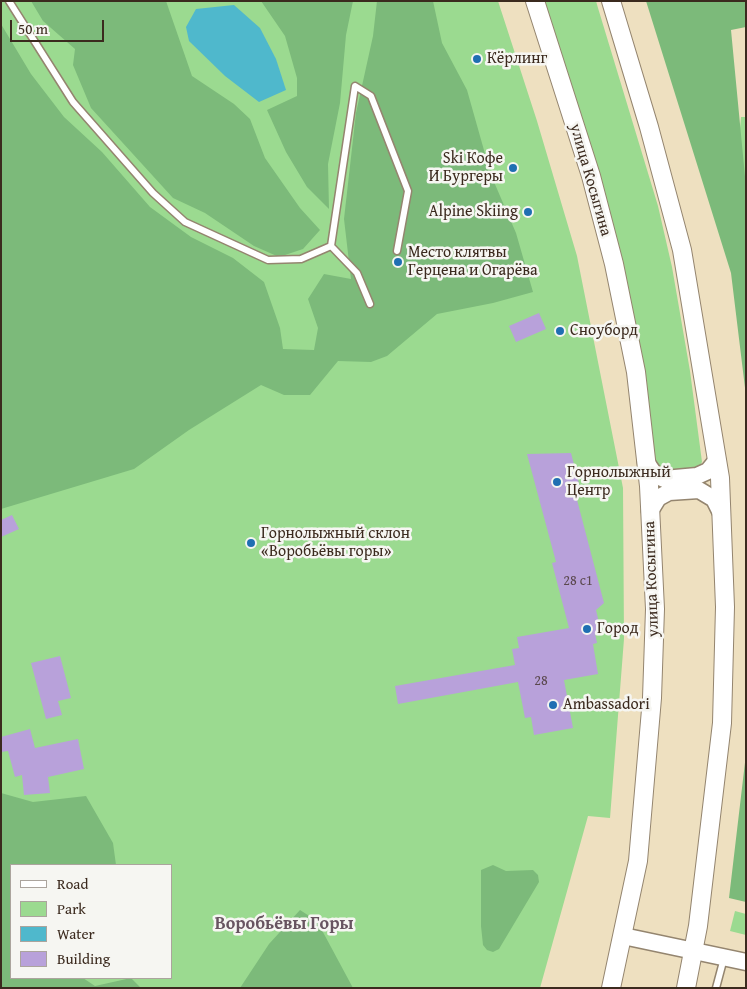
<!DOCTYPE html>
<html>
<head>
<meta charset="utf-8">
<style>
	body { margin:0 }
	#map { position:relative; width:747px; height:989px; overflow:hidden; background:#eee0c0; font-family:"Gentium Book Plus",serif }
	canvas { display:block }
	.frame { position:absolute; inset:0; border:2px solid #3b2a1e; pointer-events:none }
	.legend { position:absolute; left:10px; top:864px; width:162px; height:115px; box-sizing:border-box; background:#f6f6f2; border:1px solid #aba49d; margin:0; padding:6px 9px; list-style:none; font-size:15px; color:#3b2a1e }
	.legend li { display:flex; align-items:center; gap:10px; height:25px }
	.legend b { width:25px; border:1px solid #aba49d }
	.scale { position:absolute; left:10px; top:20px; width:94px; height:22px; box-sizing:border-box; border:2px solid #3b2a1e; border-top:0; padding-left:6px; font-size:15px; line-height:18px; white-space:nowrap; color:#3b2a1e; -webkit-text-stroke:4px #f6f6f2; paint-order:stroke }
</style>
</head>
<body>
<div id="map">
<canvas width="747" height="989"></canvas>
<div class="frame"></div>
<ul class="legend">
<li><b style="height:6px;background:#fff"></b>Road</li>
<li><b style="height:14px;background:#9bda90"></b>Park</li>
<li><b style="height:14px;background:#4fb8cc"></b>Water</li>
<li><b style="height:14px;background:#b8a1da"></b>Building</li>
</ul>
<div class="scale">50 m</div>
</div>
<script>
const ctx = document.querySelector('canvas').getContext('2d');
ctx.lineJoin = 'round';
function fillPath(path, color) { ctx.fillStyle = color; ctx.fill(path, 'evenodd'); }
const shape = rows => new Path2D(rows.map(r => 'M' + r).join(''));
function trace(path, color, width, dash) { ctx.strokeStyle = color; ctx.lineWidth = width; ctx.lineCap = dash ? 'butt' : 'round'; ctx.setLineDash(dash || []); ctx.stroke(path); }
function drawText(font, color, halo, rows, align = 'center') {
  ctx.font = font + ' "Gentium Book Plus",serif'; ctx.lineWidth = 5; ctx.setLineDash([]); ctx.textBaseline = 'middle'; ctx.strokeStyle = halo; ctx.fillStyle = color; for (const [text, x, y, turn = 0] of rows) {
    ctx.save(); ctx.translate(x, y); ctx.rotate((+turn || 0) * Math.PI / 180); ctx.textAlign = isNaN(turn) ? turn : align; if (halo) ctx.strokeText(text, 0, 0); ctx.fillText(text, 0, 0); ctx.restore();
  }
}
fillPath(shape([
	[1,1,498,1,537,121,577,256,623,488,624,639,610,818,588,816,540,988,1,988],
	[11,865,171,865,171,978,11,978],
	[544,1,596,1,598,8,658,206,672,267,690,371,702,462,697,470,657,475,645,380,583,123],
	[741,117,746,117,746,184,735,183],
	[735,911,746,914,746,935,730,931]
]), '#9bda90');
fillPath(shape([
	[31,1,166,1,192,76,234,104,250,119,265,158,300,208,320,230,303,249,279,257,254,246,205,213,173,198,91,108,73,65,75,49,43,21],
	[261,1,353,1,346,35,340,103,328,164,329,209,307,187,286,152,267,110,297,96,297,78,285,36],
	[377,1,433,1,442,43,467,90,491,175,516,233,533,292,493,303,437,314,387,356,371,362,338,361,310,395,284,395,261,385,189,430,134,469,1,509,1,24,31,74,64,117,102,152,150,207,191,237,233,258,264,282,280,328,283,349,314,350,318,328,308,299,324,274,351,279,344,219,356,113,373,36],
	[646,1,746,1,746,27,731,30,746,187,746,396,731,273],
	[746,754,746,902,729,898],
	[1,793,33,802,86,796,113,843,116,865,11,865,11,978,83,978,95,986,131,978,141,988,1,988],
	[493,865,506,871,533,870,538,875,539,882,499,949,493,952,487,950,483,945,481,926,481,870],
	[300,910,317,921,353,988,240,988,269,944]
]), '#7cba7a');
fillPath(shape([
	[234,5,260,28,276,59,286,90,259,102,225,76,189,41,186,27,196,9]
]), '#4fb8cc');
fillPath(shape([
	[539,313,546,329,516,342,509,326],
	[571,453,582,495,576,496,604,603,596,610,601,631,595,633,597,643,593,644,598,674,564,680,573,728,534,735,531,717,525,718,518,682,398,704,395,686,515,665,512,649,519,648,517,637,569,628,552,563,556,562,527,454],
	[12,515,19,529,1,537,1,520],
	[60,656,71,698,58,701,62,715,46,719,31,663],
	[30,729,35,748,78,739,84,769,48,777,50,793,24,795,22,775,15,777,8,751,1,752,1,737]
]), '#b8a1da');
const service = shape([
	[9,1,73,102,153,193,185,222,268,260,301,259,331,246,355,86,371,96,408,191,397,251],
	[331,246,357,273,370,304],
	[716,988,724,958]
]);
const tertiary = shape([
	[646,462,655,475,664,479,697,476,708,471,717,460],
	[650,511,658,498,669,492,699,490,714,499,721,513],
	[623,936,746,962]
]);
const secondary = shape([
	[535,1,591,176,614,264,636,372,649,486,655,609,652,698,638,861,611,988],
	[611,1,649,127,682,250,720,478,725,607,722,723,698,926,686,988]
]);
trace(service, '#94856f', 9);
trace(tertiary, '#94856f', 19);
trace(secondary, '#94856f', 20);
trace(service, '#fff', 6);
trace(tertiary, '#fff', 16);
trace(secondary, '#fff', 18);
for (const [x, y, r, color] of [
	[477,59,5,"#1f6fb2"],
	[513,168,5,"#1f6fb2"],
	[528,212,5,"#1f6fb2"],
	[398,262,5,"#1f6fb2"],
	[560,331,5,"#1f6fb2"],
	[557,482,5,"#1f6fb2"],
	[251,543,5,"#1f6fb2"],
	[587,629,5,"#1f6fb2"],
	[553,705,5,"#1f6fb2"]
]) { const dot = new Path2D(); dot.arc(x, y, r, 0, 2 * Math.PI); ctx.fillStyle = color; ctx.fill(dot); trace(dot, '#f6f6f2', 2); }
drawText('14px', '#5a484d', null, [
	["28 с1",578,581],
	["28",541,681]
]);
drawText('16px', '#3b2a1e', '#f6f6f2', [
	["Кёрлинг",487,59],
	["Ski Кофе",503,159,"right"],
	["И Бургеры",503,177,"right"],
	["Alpine Skiing",518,212,"right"],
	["Место клятвы",408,253],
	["Герцена и Огарёва",408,271],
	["Сноуборд",570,331],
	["Горнолыжный",567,473],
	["Центр",567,491],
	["Горнолыжный склон",261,534],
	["«Воробьёвы горы»",261,552],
	["Город",597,629],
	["Ambassadori",563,705]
], 'left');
drawText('16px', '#3b2a1e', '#f6f6f2', [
	["улица Косыгина",590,180,74],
	["улица Косыгина",652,579,-92]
]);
drawText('bold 18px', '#675460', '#f6f6f2', [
	["Воробьёвы Горы",284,924]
]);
</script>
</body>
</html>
